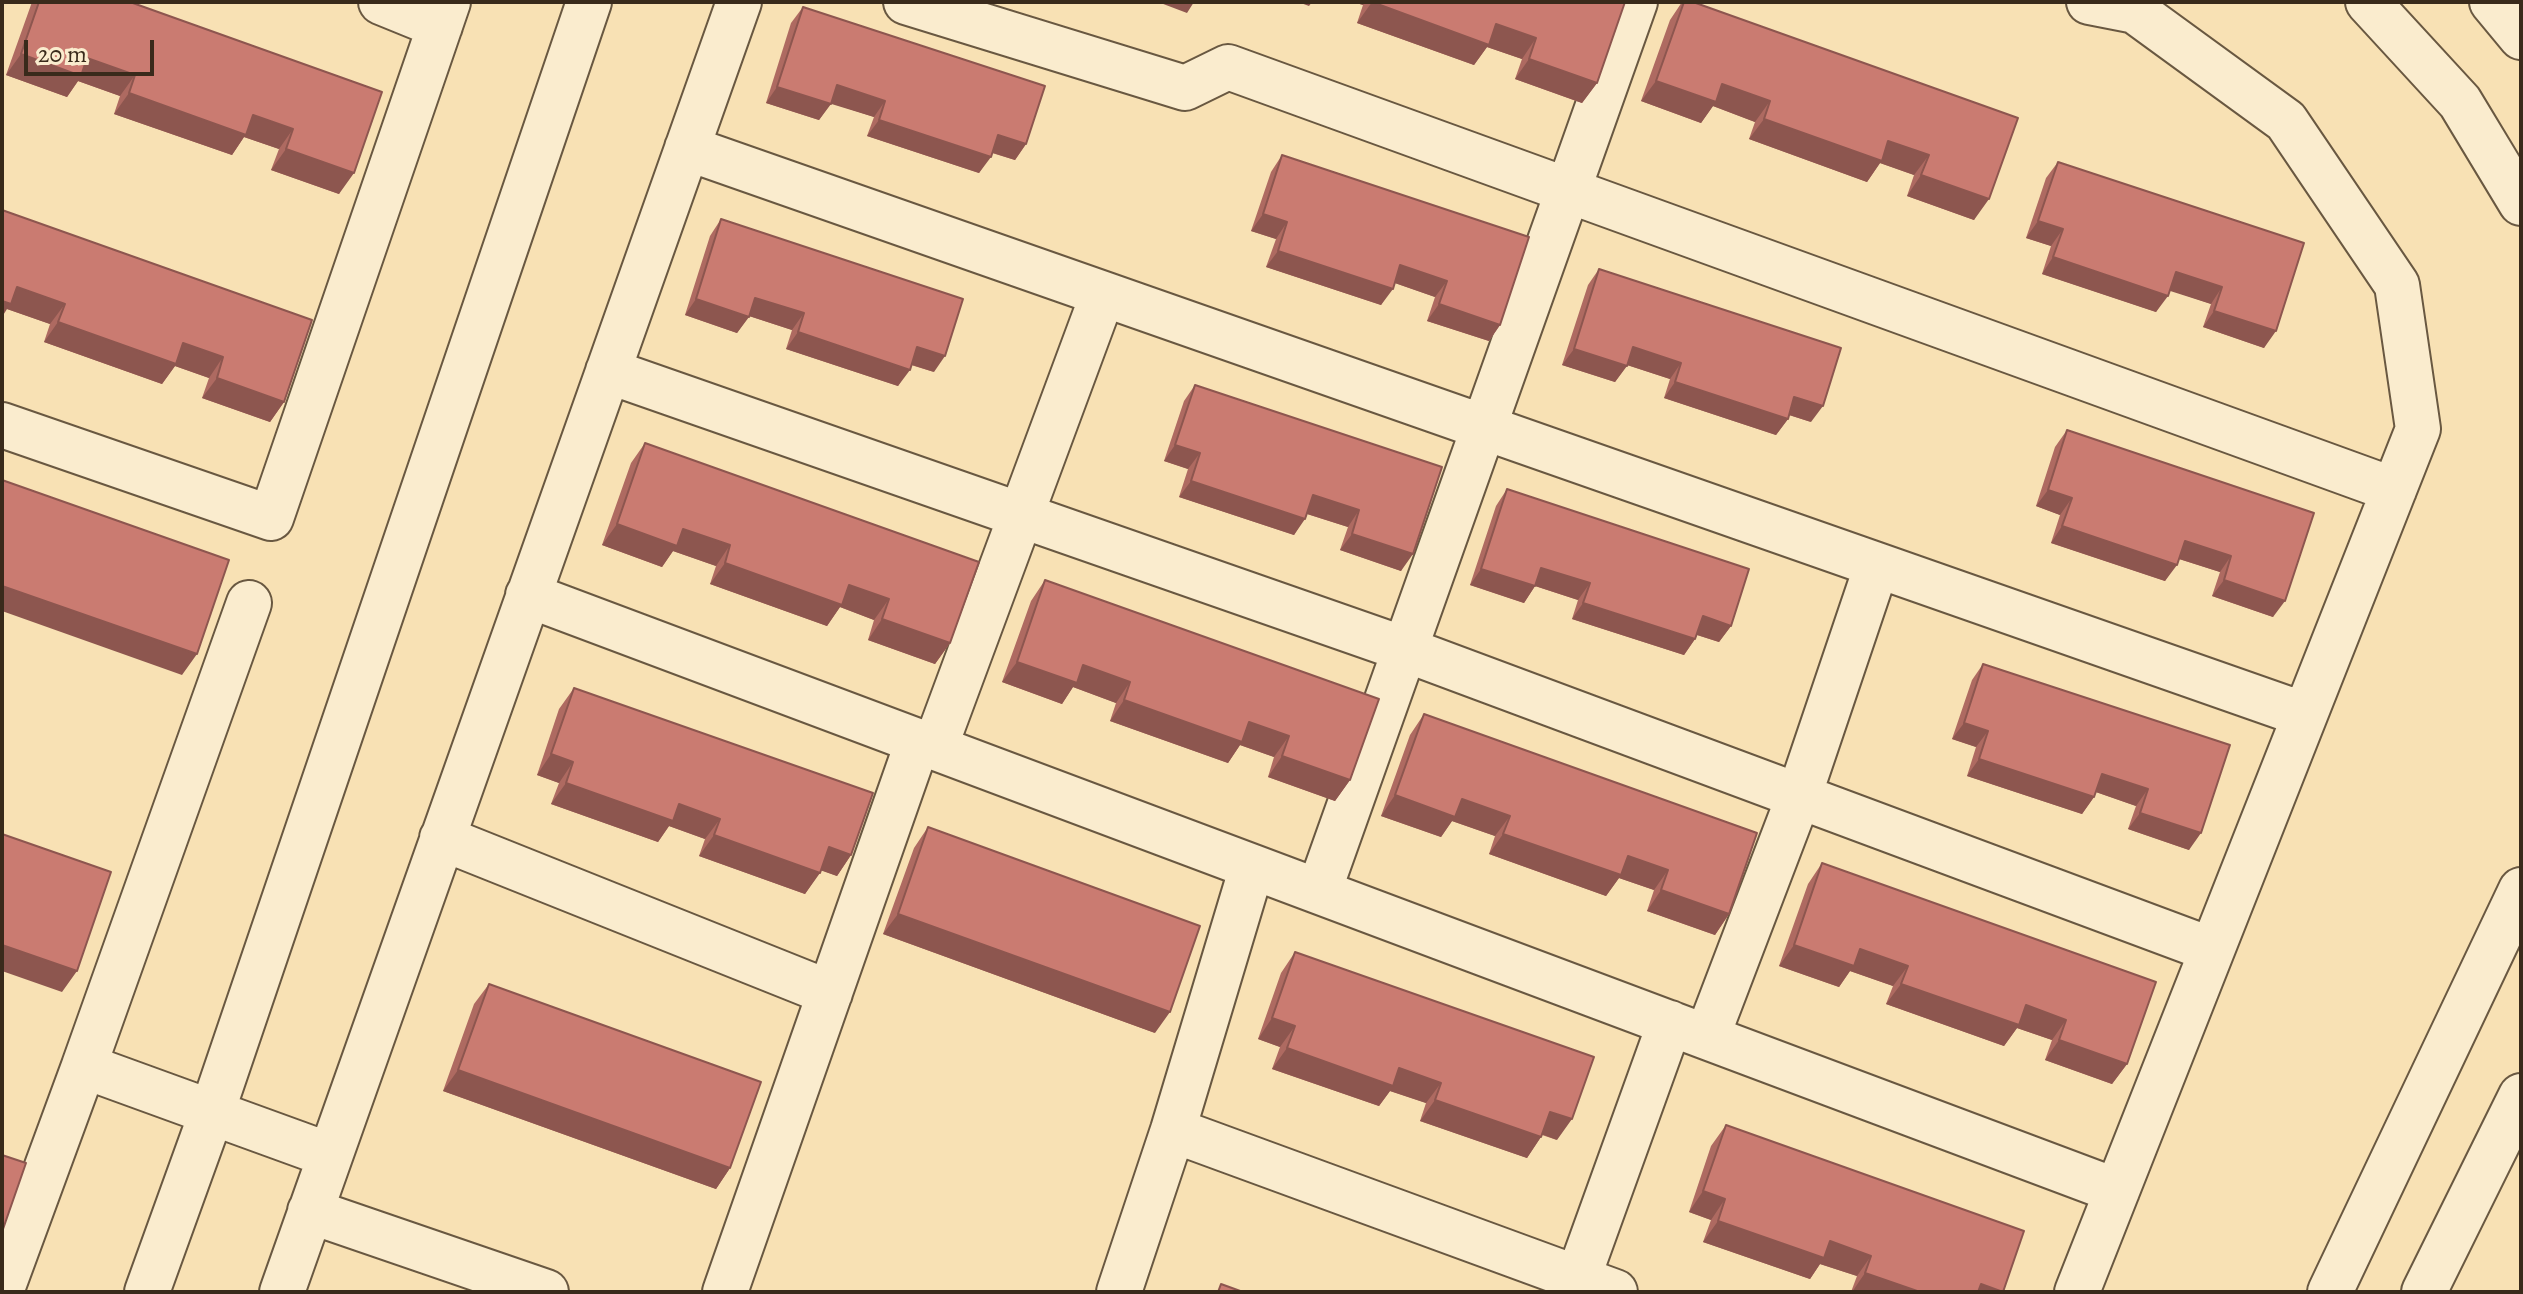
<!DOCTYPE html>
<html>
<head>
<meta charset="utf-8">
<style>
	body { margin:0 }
	#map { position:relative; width:2523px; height:1294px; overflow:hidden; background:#f8e1b4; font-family:Alegreya,serif }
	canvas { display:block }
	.frame { position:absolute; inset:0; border:4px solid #392a1b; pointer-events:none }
	.scale { position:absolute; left:24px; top:40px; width:130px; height:36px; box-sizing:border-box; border:4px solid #392a1b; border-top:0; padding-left:10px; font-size:24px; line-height:28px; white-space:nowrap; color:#392a1b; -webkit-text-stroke:6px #faecce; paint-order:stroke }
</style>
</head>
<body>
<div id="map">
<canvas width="2523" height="1294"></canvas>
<div class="frame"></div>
<div class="scale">20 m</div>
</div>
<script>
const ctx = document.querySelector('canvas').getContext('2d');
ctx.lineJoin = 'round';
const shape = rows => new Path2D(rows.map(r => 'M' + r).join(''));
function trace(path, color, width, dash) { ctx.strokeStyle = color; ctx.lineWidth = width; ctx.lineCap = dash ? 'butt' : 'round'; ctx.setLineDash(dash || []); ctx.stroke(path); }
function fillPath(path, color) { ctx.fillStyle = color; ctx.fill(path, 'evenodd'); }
const minor = shape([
	[381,2,440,26],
	[906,2,1185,88,1228,67,2394,490],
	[2368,2,2460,102,2521,203],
	[2492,2,2521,37],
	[687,148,2305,715],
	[608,371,1404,649,2212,950],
	[2,425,271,518,448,2],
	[528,595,2117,1191],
	[249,603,84,1066,329,1155],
	[935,747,1103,294],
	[442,838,830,993],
	[1319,891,1635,2],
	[1707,1037,1799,796,1877,565],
	[1173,1130,1615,1292],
	[310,1211,546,1292],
	[2,1289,84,1066],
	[147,1292,212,1112,589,2],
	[282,1292,739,2],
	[725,1292,918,741],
	[1119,1292,1173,1130,1252,867],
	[1573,1292,1670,1023],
	[2077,1292,2418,429,2397,285,2286,121,2135,11,2089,2],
	[2330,1292,2521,890],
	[2424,1292,2521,1096]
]);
trace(minor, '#695841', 48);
trace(minor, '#faecce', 44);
fillPath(shape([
	[32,2,130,2,382,92,339,194,271,170,279,149,244,137,232,155,114,114,120,96,78,81,67,97,6,75],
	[1353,2,1625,2,1597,83,1582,103,1515,79,1522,59,1487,47,1474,65,1357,23,1363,5],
	[1682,2,1693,2,2018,118,1974,220,1907,196,1914,175,1880,163,1867,182,1749,139,1755,122,1713,106,1701,123,1641,101,1670,20],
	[803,7,1026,144,1015,160,992,153,979,173,867,136,874,117,831,103,819,120,766,103,791,23],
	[1282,155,1500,325,1489,341,1427,321,1435,297,1395,283,1381,305,1266,267,1276,239,1251,231,1271,172],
	[2058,162,2304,243,2264,348,2203,327,2211,304,2170,290,2156,312,2042,274,2051,246,2026,238,2046,178],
	[2,210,312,320,284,402,270,422,202,398,209,378,175,366,162,384,44,342,50,324,7,309],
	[721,219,934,372,911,365,898,386,786,349,792,330,749,316,737,333,685,315,710,236],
	[1599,269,1811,422,1789,415,1788,419,1776,435,1664,398,1670,379,1627,365,1615,382,1562,365,1588,285],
	[1195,385,1442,467,1401,571,1340,550,1348,527,1307,514,1294,535,1179,497,1188,469,1164,461,1184,401],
	[2067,430,2314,513,2273,617,2212,596,2220,572,2179,559,2165,581,2051,543,2060,515,2036,506,2055,447],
	[645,443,979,562,950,643,935,664,868,640,874,620,840,607,827,626,710,584,716,566,673,551,662,567,602,545,631,463],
	[1507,489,1731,626,1719,642,1697,635,1695,639,1684,655,1572,619,1578,600,1535,586,1524,603,1470,585,1496,506],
	[1045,580,1379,699,1350,780,1335,801,1268,777,1274,757,1240,745,1228,763,1110,721,1116,703,1073,687,1062,704,1002,682,1031,601],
	[1983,664,2230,745,2189,850,2128,829,2136,806,2096,792,2094,797,2082,814,1967,776,1976,747,1952,739,1972,680],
	[574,688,851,855,837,876,821,870,805,894,699,856,705,839,669,826,658,842,551,804,559,783,537,775,559,709],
	[1424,714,1757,833,1729,914,1715,935,1647,911,1654,890,1619,878,1606,896,1489,854,1495,836,1452,821,1441,837,1381,816,1410,735],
	[928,827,1155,1033,883,934,914,848],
	[1822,863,2156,982,2127,1064,2112,1084,2045,1060,2052,1040,2017,1028,2004,1046,1886,1004,1893,986,1850,971,1839,987,1779,966,1808,884],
	[1295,952,1557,1140,1542,1135,1527,1158,1420,1121,1426,1103,1390,1091,1379,1106,1272,1069,1280,1047,1258,1039,1281,973],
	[489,984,730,1168,716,1189,443,1091,474,1004],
	[1726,1125,2003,1292,1851,1292,1857,1276,1820,1264,1810,1279,1703,1242,1711,1220,1689,1212,1711,1146]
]), '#ae6a61');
fillPath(shape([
	[1158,2,1194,2,1187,13],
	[1298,2,1312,2,1309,6],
	[1353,2,1365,2,1363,5],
	[1372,2,1496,24,1536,38,1522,59,1487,47,1474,65,1357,23],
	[21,54,87,58,135,75,120,96,78,81,67,97,6,75],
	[1529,59,1597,83,1582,103,1515,79],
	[1656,81,1722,84,1770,101,1755,122,1713,106,1701,123,1641,101],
	[837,85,885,101,874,117,825,102],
	[777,87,831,104,819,120,766,103],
	[129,93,253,115,293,129,279,149,244,137,232,155,114,114],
	[1764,119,1888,141,1929,155,1914,175,1880,163,1867,182,1749,139],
	[879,120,991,157,979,173,867,136],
	[998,135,1026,144,1015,160,987,151],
	[286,149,354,173,339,194,271,170],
	[1921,175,1989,199,1974,220,1907,196],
	[1263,214,1287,222,1276,239,1251,231],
	[2038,221,2063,229,2051,246,2026,238],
	[1278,251,1393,289,1381,305,1266,267],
	[2053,257,2168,296,2156,312,2042,274],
	[1400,265,1447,281,1435,297,1389,281],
	[2176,272,2222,287,2211,304,2164,289],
	[17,287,65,304,50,324,7,309,2,317,2,301],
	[755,298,804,313,792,330,743,314],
	[696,299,749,317,737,333,685,315],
	[1439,304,1500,325,1489,341,1427,321],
	[2214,311,2276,331,2264,348,2203,327],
	[58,322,183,343,223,357,209,378,175,366,162,384,44,342],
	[798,332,910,370,898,386,786,349],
	[917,347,945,356,934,372,906,363],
	[1633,347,1681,363,1670,379,1621,363],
	[1574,349,1627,366,1615,382,1562,365],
	[217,378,284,402,270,422,202,398],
	[1675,382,1788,419,1776,435,1664,398],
	[1794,397,1823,406,1811,422,1783,413],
	[1175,445,1200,453,1188,469,1164,461],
	[1191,481,1305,519,1294,535,1179,497],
	[2048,490,2072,498,2060,515,2036,506],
	[1313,495,1359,510,1348,527,1301,512],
	[617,524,683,529,730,545,716,566,673,551,662,567,602,545],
	[2062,526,2177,565,2165,581,2051,543],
	[1352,534,1413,554,1401,571,1340,550],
	[2185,541,2231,556,2220,572,2173,557],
	[725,563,849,585,889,599,874,620,840,607,827,626,710,584],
	[1541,568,1590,583,1578,600,1529,584],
	[1481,569,1535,586,1524,603,1470,585],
	[2224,580,2285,601,2273,617,2212,596],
	[2,586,197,654,182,675,2,611],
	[1583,603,1695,639,1684,655,1572,619],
	[1703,616,1731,626,1719,642,1691,633],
	[882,619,950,643,935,664,868,640],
	[1017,662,1083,665,1130,682,1116,703,1073,687,1062,704,1002,682],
	[1124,700,1249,722,1289,736,1274,757,1240,745,1228,763,1110,721],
	[1964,723,1988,731,1976,747,1952,739],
	[551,754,573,762,559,783,537,775],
	[1282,756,1350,780,1335,801,1268,777],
	[1979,759,2094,797,2082,814,1967,776],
	[2102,774,2148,789,2136,806,2090,790],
	[566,783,679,804,720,819,705,839,669,826,658,842,551,804],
	[1395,795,1462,799,1510,816,1495,836,1452,821,1441,837,1381,816],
	[2140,813,2201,833,2189,850,2128,829],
	[1503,834,1628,856,1668,870,1654,890,1619,878,1606,896,1489,854],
	[714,835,820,873,805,894,699,856],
	[829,847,851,855,837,876,814,868],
	[1661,890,1729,914,1715,935,1647,911],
	[898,914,1170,1012,1155,1033,883,934],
	[2,945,77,971,62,992,2,971],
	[1794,945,1860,949,1908,966,1893,986,1850,971,1839,987,1779,966],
	[1901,984,2026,1005,2066,1020,2052,1040,2017,1028,2004,1046,1886,1004],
	[1272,1018,1295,1026,1280,1047,1258,1039],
	[2059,1040,2127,1064,2112,1084,2045,1060],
	[1287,1048,1399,1068,1441,1083,1426,1103,1390,1091,1379,1106,1272,1069],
	[458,1070,730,1168,716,1189,443,1091],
	[1435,1100,1541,1137,1527,1158,1420,1121],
	[1550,1112,1572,1119,1557,1140,1536,1132],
	[1703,1191,1725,1199,1711,1220,1689,1212],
	[1718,1221,1830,1241,1871,1256,1857,1276,1820,1264,1810,1279,1703,1242],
	[1865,1273,1920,1292,1852,1292],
	[1981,1284,2003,1292,1975,1292]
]), '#8d564f');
const building = shape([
	[39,2,130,2,382,92,354,173,286,149,293,129,253,115,246,135,129,93,135,75,87,58,81,76,21,54,39,2],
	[1372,2,1625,2,1597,83,1529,59,1536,38,1496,24,1489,45,1372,2],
	[1684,2,1693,2,2018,118,1989,199,1921,175,1929,155,1888,141,1882,161,1764,119,1770,101,1722,84,1716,102,1656,81,1684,2],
	[803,7,1045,86,1026,144,998,135,991,157,879,120,885,101,837,85,831,104,777,87,803,7],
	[1282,155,1529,237,1500,325,1439,304,1447,281,1400,265,1393,289,1278,251,1287,222,1263,214,1282,155],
	[2058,162,2304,243,2276,331,2214,311,2222,287,2176,272,2168,296,2053,257,2063,229,2038,221,2058,162],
	[2,210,312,320,284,402,217,378,223,357,183,343,176,364,58,322,65,304,17,287,11,304,2,301,2,210],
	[721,219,963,299,945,356,917,347,910,370,798,332,804,313,755,298,749,317,696,299,721,219],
	[1599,269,1841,348,1823,406,1794,397,1788,419,1675,382,1681,363,1633,347,1627,366,1574,349,1599,269],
	[1195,385,1442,467,1413,554,1352,534,1359,510,1313,495,1305,519,1191,481,1200,453,1175,445,1195,385],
	[2067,430,2314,513,2285,601,2224,580,2231,556,2185,541,2177,565,2062,526,2072,498,2048,490,2067,430],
	[645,443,979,562,950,643,882,619,889,599,849,585,842,605,725,563,730,545,683,529,677,546,617,524,645,443],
	[2,480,229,560,197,654,2,586,2,480],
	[1507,489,1749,569,1731,626,1703,616,1695,639,1583,603,1590,583,1541,568,1535,586,1481,569,1507,489],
	[1045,580,1379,699,1350,780,1282,756,1289,736,1249,722,1242,742,1124,700,1130,682,1083,665,1077,683,1017,662,1045,580],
	[1983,664,2230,745,2201,833,2140,813,2148,789,2102,774,2094,797,1979,759,1988,731,1964,723,1983,664],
	[574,688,873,793,851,855,829,847,820,873,714,835,720,819,679,804,673,821,566,783,573,762,551,754,574,688],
	[1424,714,1757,833,1729,914,1661,890,1668,870,1628,856,1621,875,1503,834,1510,816,1462,799,1455,817,1395,795,1424,714],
	[928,827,1200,926,1170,1012,898,914,928,827],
	[2,834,111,872,77,971,2,945,2,834],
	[1822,863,2156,982,2127,1064,2059,1040,2066,1020,2026,1005,2019,1025,1901,984,1908,966,1860,949,1854,966,1794,945,1822,863],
	[1295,952,1594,1057,1572,1119,1550,1112,1541,1137,1435,1100,1441,1083,1399,1068,1393,1086,1287,1048,1295,1026,1272,1018,1295,952],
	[489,984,761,1082,730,1168,458,1070,489,984],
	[1726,1125,2024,1231,2003,1292,1981,1284,1978,1292,1920,1292,1865,1273,1871,1256,1830,1241,1824,1258,1718,1221,1725,1199,1703,1191,1726,1125],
	[2,1155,26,1163,2,1232,2,1155],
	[1221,1284,1243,1292,1218,1292,1221,1284]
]);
fillPath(building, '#ca7b71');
trace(building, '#8d564f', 2);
</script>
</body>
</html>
